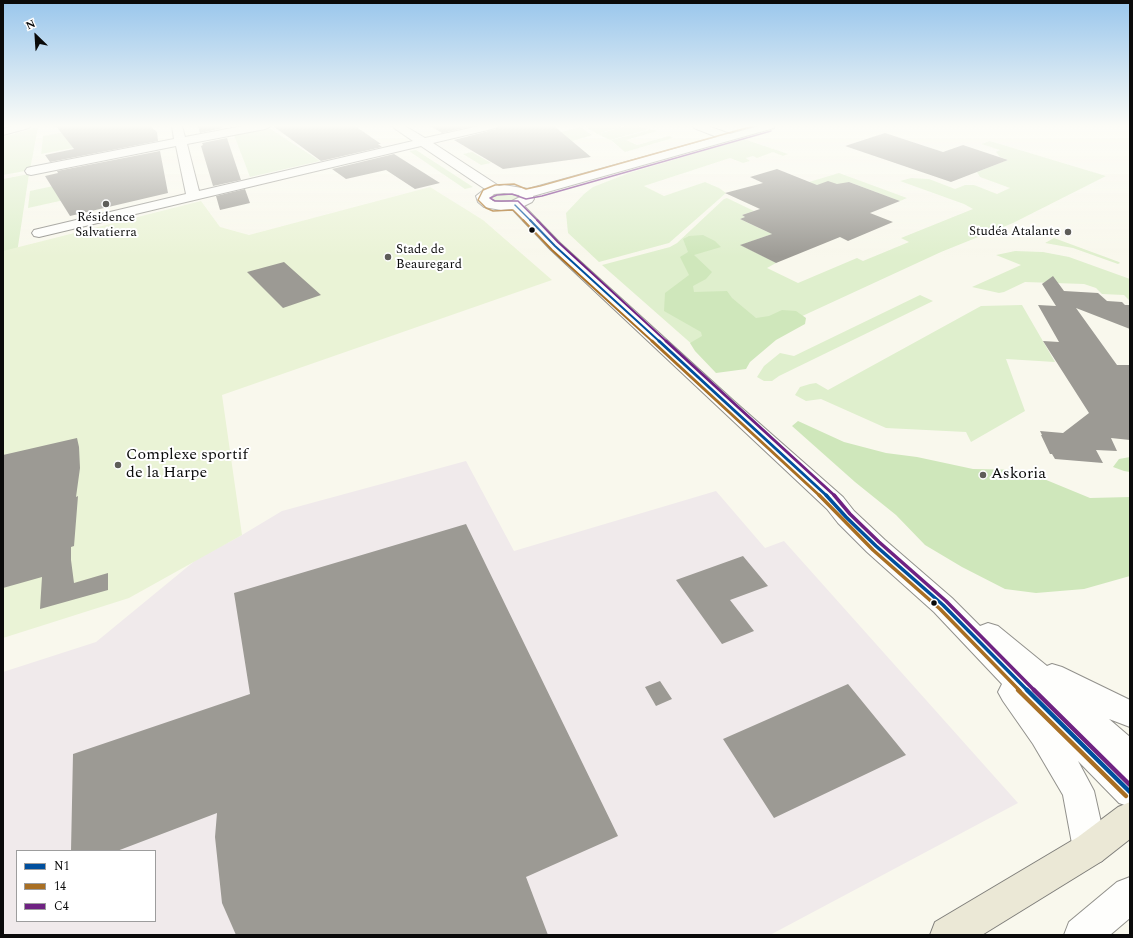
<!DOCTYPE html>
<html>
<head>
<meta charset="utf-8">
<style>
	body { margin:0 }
	#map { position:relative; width:1133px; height:938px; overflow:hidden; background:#f9f8ed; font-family:Spectral,serif }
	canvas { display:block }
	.frame { position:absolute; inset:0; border:4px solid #0a0a0a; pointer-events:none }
	.legend { position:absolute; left:16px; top:850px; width:140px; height:72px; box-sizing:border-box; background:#fff; border:1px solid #9d9d9d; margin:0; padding:5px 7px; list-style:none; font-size:12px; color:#0a0a0a }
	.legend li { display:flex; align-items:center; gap:8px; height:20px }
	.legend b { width:20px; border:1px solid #9d9d9d }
	.north { position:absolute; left:16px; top:16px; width:40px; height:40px; -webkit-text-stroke:3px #fff; paint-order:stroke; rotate:335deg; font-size:11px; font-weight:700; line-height:16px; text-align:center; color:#0a0a0a }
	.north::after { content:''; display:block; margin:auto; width:14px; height:18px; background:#0a0a0a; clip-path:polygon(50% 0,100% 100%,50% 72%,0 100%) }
</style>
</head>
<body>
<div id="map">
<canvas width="1133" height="938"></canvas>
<div class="frame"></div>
<ul class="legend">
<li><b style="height:5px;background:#004f9e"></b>N1</li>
<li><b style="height:5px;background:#a96f23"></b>14</li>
<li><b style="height:5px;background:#6f2282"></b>C4</li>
</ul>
<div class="north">N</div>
</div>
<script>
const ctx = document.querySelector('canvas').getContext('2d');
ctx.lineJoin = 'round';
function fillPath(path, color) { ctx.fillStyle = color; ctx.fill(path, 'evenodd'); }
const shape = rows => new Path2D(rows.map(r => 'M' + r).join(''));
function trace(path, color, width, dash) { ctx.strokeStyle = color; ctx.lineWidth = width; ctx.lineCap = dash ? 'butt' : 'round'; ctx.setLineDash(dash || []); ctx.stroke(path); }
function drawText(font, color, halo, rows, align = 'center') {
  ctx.font = font + ' Spectral,serif'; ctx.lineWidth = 4; ctx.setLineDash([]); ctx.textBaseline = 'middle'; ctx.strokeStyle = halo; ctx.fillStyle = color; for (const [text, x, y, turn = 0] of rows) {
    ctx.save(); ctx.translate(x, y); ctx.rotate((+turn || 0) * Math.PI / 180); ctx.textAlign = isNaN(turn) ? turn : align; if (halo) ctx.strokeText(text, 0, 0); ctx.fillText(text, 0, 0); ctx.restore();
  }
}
fillPath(shape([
	[466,461,514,551,716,491,765,548,784,541,1018,803,770,935,3,935,3,672,96,642,197,559,242,535,282,511],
	[17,851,155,851,155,921,17,921]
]), '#f0eaeb');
fillPath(shape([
	[99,126,118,126,131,137,41,154,43,136],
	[585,126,623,126,597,134],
	[626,126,638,126,647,130,610,140,598,134],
	[640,126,657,131,626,140,637,145,669,136,673,138,625,152,611,140,650,130],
	[38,127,30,170,3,175,3,137],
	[580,127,592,135,550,148,533,140],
	[269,128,320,161,250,177,234,135],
	[744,139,788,154,783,156,773,152,757,158,753,156,746,158,750,161,743,163,730,158,644,186,664,196,705,182,719,188,726,193,669,243,599,262,568,233,566,213,584,194,593,187,629,173],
	[990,141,1106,176,1013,223,941,252,772,330,694,346,602,265,670,247,677,243,724,199,727,198,754,211,742,215,745,217,740,219,772,234,741,245,776,263,767,268,798,283,857,258,863,261,909,242,901,238,973,209,964,204,900,181,911,178,929,179,955,189,965,185,974,185,997,194,1010,188,980,177,977,172,1008,160,1000,157,996,152,1000,150,981,144],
	[416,150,473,187,465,189,409,151],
	[472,152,491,163,481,165,463,154],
	[132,169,132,185,28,208,30,191],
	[839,173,907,198,900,201,849,182,841,185,806,189,799,185],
	[29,174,15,266,3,307,3,179],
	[502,192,515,194,520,197,518,201,496,204,489,198,493,195],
	[1054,238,1119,262,1120,263,1118,264,1073,248,1045,243],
	[1015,251,1043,252,1069,257,1130,279,1130,301,1124,295,1102,294,1096,288,1084,284,1025,282,1004,292,999,293,972,287,1021,265,996,255],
	[920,295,933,301,779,376,772,381,764,381,757,377,764,366,780,353,794,356],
	[1022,305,1055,362,1006,359,1025,411,971,442,966,432,886,428,821,399,806,401,795,395,800,387,810,384,816,383,828,390,981,306]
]), '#dfefcd');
fillPath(shape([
	[703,235,715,241,721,247,694,255,712,272,706,279,693,286,694,292,727,291,732,298,756,318,769,316,782,310,796,311,806,318,805,324,776,340,750,362,746,369,716,373,695,351,690,343,702,336,701,332,664,311,665,293,689,275,680,257,688,252,683,239,689,236],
	[798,421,844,442,886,453,917,457,973,469,1022,470,1090,498,1130,497,1130,576,1084,589,1036,593,1005,589,962,567,925,545,896,515,855,482,792,426],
	[1130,457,1130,472,1124,471,1113,467,1119,459]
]), '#cfe7bb');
fillPath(shape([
	[430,187,483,220,552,280,222,395,242,535,129,598,3,638,3,251,201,201,220,227,249,235]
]), '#eaf3d6');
fillPath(shape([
	[56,126,150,126,157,132,158,141,50,162,45,155,74,149],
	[198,126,221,126,222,128,200,133],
	[273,126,355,126,381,144,378,144,382,147,321,161],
	[431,126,473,126,442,133],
	[498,126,554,126,591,157,503,169,454,140,496,129],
	[885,133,943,152,963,145,1008,160,951,182,845,146],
	[227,138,241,180,213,186,201,146,203,145,202,143],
	[160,151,168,193,70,216,45,176,58,173,57,171],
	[394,154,440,183,415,189,386,170,346,179,332,169],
	[777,169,817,185,828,181,837,184,849,182,900,201,870,213,893,222,848,241,840,237,776,263,740,245,772,234,740,219,745,217,742,215,760,209,725,193,763,183,750,177],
	[245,189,250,203,220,210,216,196],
	[284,262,321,295,283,308,247,272],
	[1053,276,1064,291,1098,293,1107,301,1122,302,1125,305,1130,305,1130,329,1076,308,1117,365,1130,365,1130,440,1111,438,1117,451,1096,450,1103,463,1055,459,1052,454,1050,454,1041,435,1042,435,1040,431,1063,433,1089,413,1043,341,1059,342,1038,305,1056,306,1042,284],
	[77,438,79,447,80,468,76,497,78,496,74,546,71,547,71,560,74,583,108,573,108,590,40,609,42,577,3,588,3,455],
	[466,524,618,836,526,877,548,935,236,935,222,903,215,837,217,813,117,851,71,851,73,754,250,694,234,593],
	[743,556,768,586,730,600,754,631,722,644,676,580],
	[660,681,672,699,656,706,645,687],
	[848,684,906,755,774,818,723,739]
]), '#9c9a94');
const minor = shape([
	[13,126,31,126,29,128,3,135,3,129,13,126],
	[172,126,182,126,185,137,243,126,271,126,265,129,187,144,199,191,413,141,394,128,393,126,405,126,425,138,479,126,497,126,496,128,433,143,499,186,504,185,528,189,717,137,694,128,693,126,708,126,730,134,759,126,775,126,774,128,533,196,534,199,532,202,524,206,560,243,735,402,843,497,854,511,885,540,952,598,980,626,988,623,998,626,1047,666,1052,664,1062,667,1130,700,1130,727,1109,719,1130,737,1130,807,1119,803,1078,761,1094,791,1107,849,1102,861,1090,866,1078,861,1073,849,1063,795,1033,744,1003,701,998,692,1002,684,934,612,867,552,838,523,827,509,550,249,512,209,501,210,484,207,478,202,476,196,485,189,421,146,39,237,34,236,32,233,34,230,186,194,176,146,31,175,27,174,25,171,27,168,31,167,174,139,172,126],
	[504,193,519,195,520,197,512,201,501,202,493,201,490,198,494,194,504,193],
	[1130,877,1130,918,1110,935,1064,935,1069,922,1117,882,1130,877]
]);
const major = shape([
	[1130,802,1130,839,1102,861,982,935,930,935,935,922,1078,837,1118,807,1130,802]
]);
trace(minor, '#92918c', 2);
trace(major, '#7f7e7a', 2);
fillPath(minor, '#fefefc');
fillPath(major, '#ebe8d6');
trace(shape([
	[515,205,531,221]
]), '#004f9e', 1.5);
trace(shape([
	[530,220,555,246,660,342]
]), '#004f9e', 2);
trace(shape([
	[659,341,827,496]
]), '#004f9e', 3);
trace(shape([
	[826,495,846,517,876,546,943,605,1028,691]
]), '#004f9e', 3.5);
trace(shape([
	[1027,690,1130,792]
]), '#004f9e', 4.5);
trace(shape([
	[524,221,513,210,493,211,486,208,478,200,483,190,495,185,514,184,526,189,540,186,753,126]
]), '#a96f23', 1.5);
trace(shape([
	[523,220,552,250,653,342]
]), '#a96f23', 2);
trace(shape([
	[652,341,820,496]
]), '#a96f23', 3);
trace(shape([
	[819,495,873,550,940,609,1020,691]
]), '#a96f23', 3.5);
trace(shape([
	[1018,690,1126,796]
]), '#a96f23', 4.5);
trace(shape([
	[538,221,518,201,495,201,490,198,497,195,512,194,526,199,542,196,771,131]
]), '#6f2282', 1.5);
trace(shape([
	[537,220,558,242,667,342]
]), '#6f2282', 2);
trace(shape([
	[666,341,835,496]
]), '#6f2282', 3);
trace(shape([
	[834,495,850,514,879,542,946,601,1035,691]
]), '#6f2282', 3.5);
trace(shape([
	[1034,690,1130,785]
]), '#6f2282', 4.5);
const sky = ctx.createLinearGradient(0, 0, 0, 257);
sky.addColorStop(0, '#99c6ec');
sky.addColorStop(0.49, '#fcfcf7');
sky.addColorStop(1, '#fcfcf700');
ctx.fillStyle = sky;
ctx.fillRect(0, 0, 1133, 257);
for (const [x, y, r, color] of [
	[106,204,4,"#5e5d59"],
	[532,230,3.5,"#0a0a0a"],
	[1068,232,4,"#5e5d59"],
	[388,257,4,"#5e5d59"],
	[118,465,4,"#5e5d59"],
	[983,475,4,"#5e5d59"],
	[934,603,3.5,"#0a0a0a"]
]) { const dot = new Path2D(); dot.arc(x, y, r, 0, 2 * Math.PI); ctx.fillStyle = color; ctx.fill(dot); trace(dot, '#fff', 1.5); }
drawText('13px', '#0a0a0a', '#fff', [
	["Résidence",106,218],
	["Salvatierra",106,233],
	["Studéa Atalante",1060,232,"right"],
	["Stade de",396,250,"left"],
	["Beauregard",396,265,"left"]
]);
drawText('16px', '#0a0a0a', '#fff', [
	["Complexe sportif",126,456],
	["de la Harpe",126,474],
	["Askoria",991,475]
], 'left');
</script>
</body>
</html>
